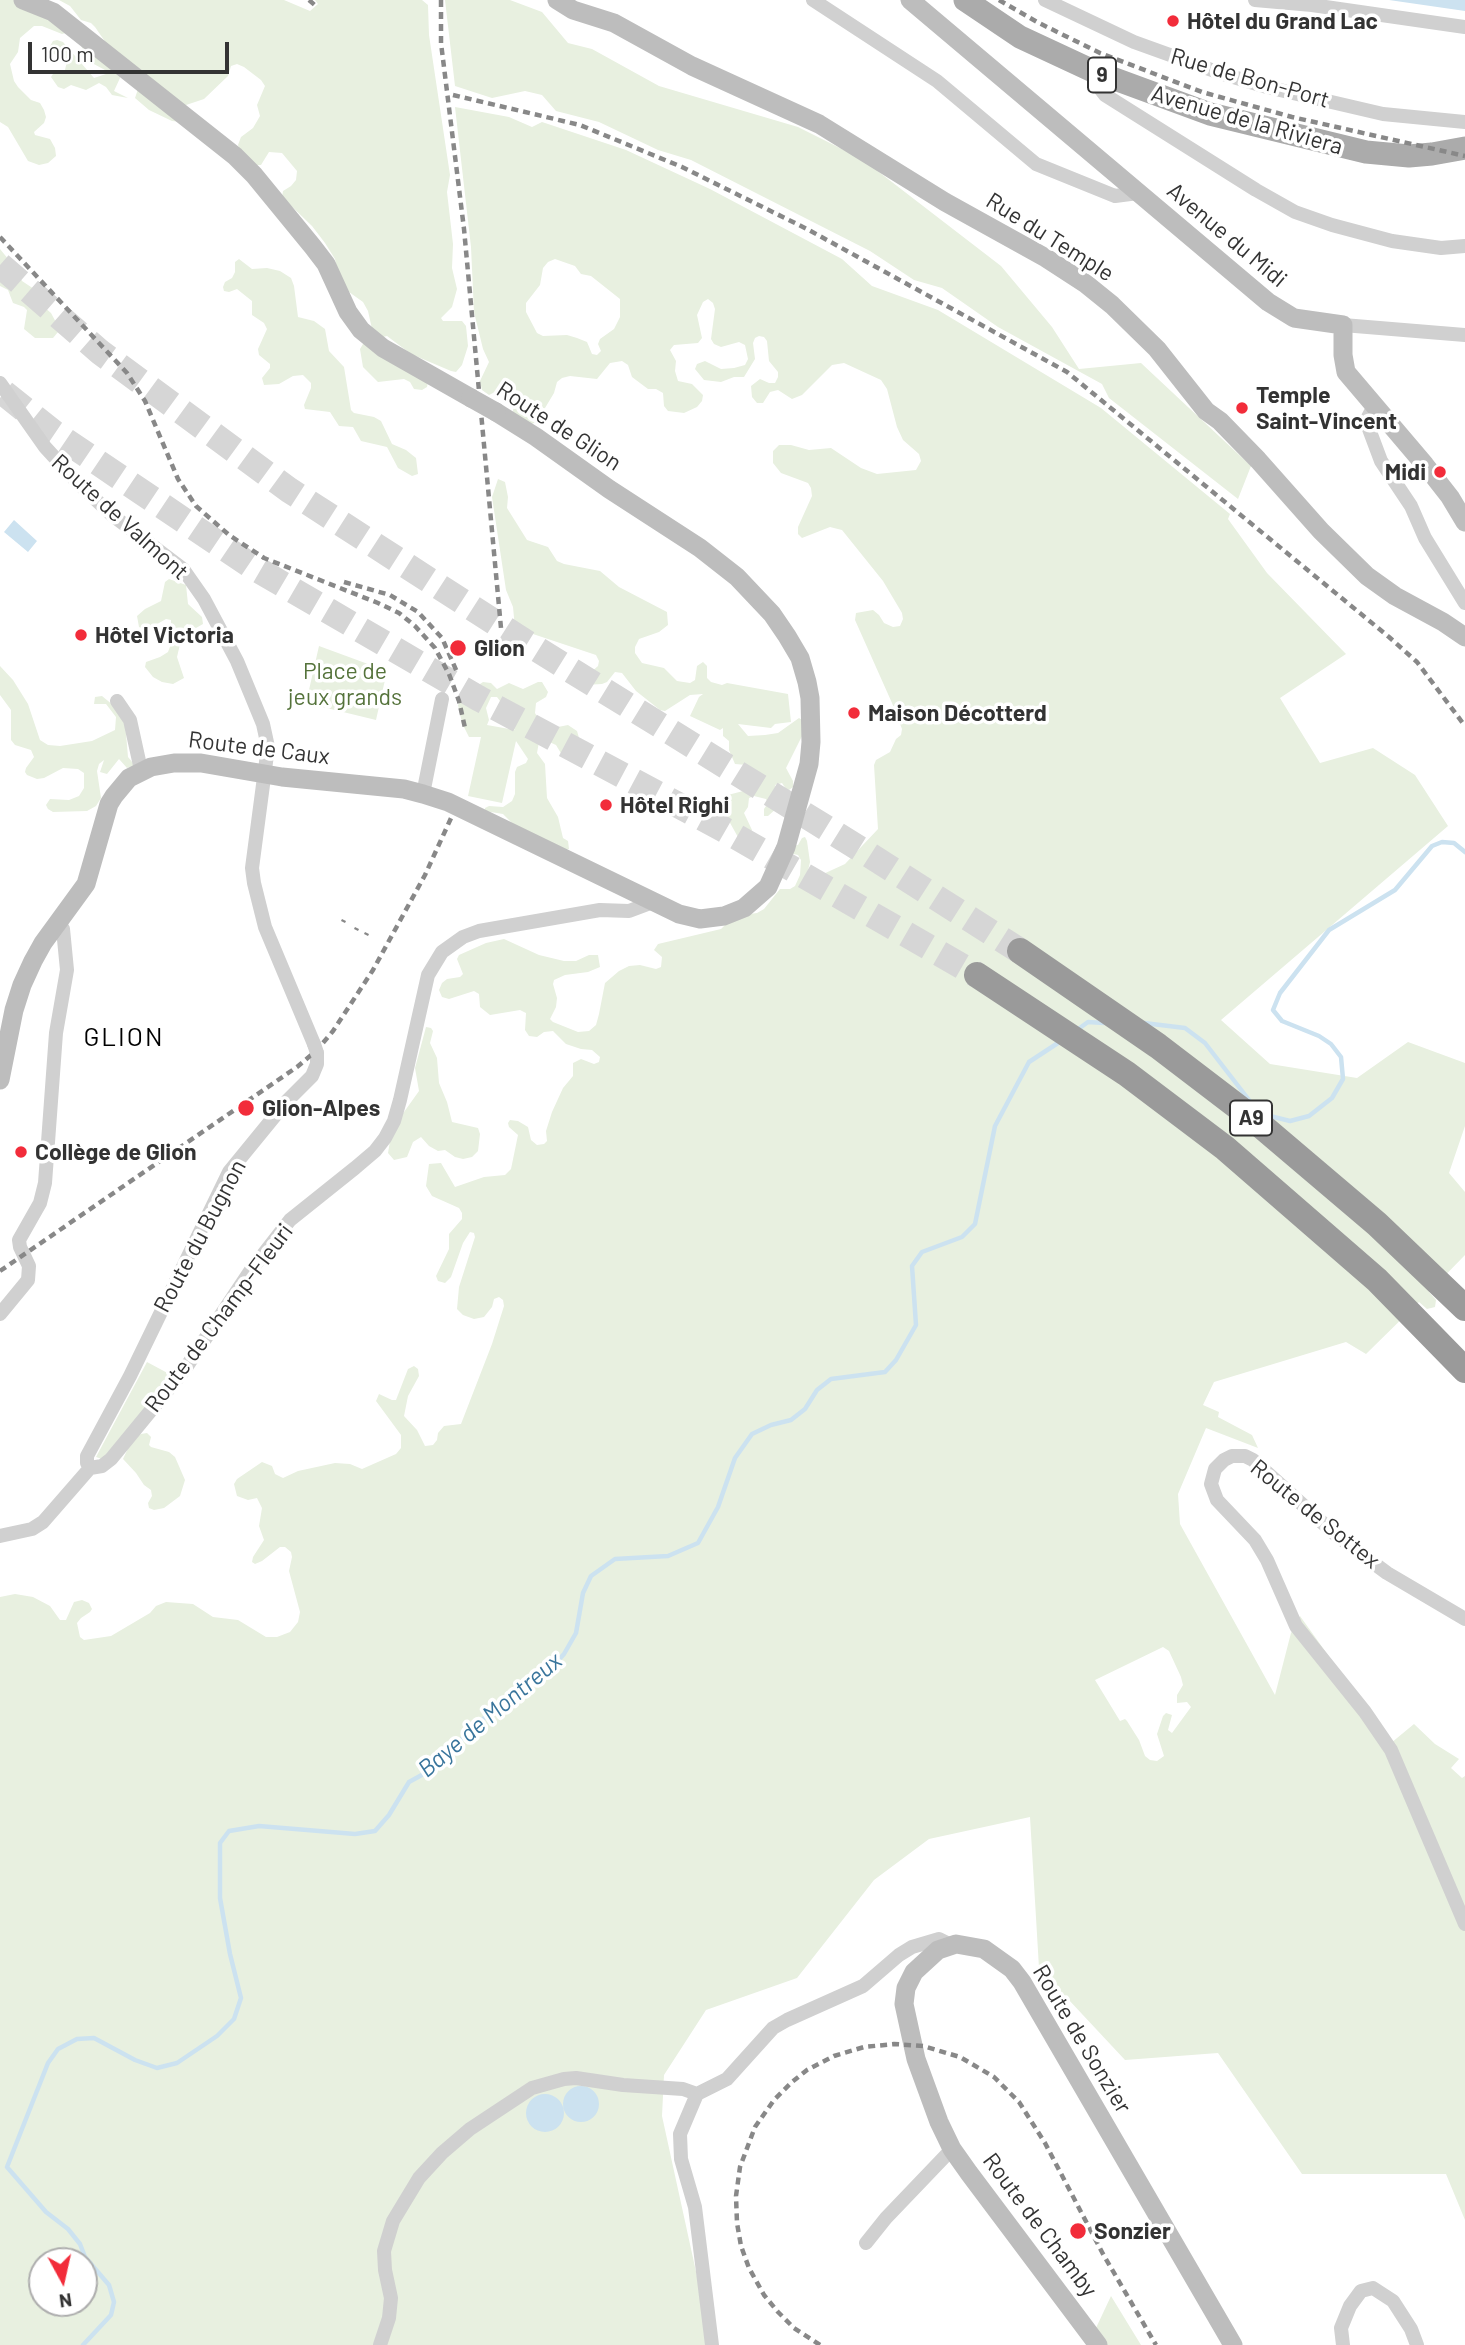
<!DOCTYPE html>
<html>
<head>
<meta charset="utf-8">
<style>
	body { margin:0 }
	#map { position:relative; width:1465px; height:2345px; overflow:hidden; background:#fff; font-family:Barlow,sans-serif }
	canvas { display:block }
	.north { position:absolute; left:28px; top:2247px; width:70px; height:70px; box-sizing:border-box; background:#fff; border:2px solid #adadad; border-radius:50%; rotate:172deg; font-size:19px; font-weight:700; line-height:28px; text-align:center; color:#333 }
	.north::after { content:''; display:block; margin:auto; width:24px; height:32px; background:#f22c3a; clip-path:polygon(50% 0,100% 100%,50% 72%,0 100%) }
	.scale { position:absolute; left:28px; top:42px; width:201px; height:32px; box-sizing:border-box; border:4px solid #333; border-top:0; padding-left:9px; font-size:21px; line-height:24px; white-space:nowrap; color:#333; -webkit-text-stroke:5px #fff; paint-order:stroke }
</style>
</head>
<body>
<div id="map">
<canvas width="1465" height="2345"></canvas>
<div class="north">N</div>
<div class="scale">100 m</div>
</div>
<script>
const ctx = document.querySelector('canvas').getContext('2d');
ctx.lineJoin = 'round';
function fillPath(path, color) { ctx.fillStyle = color; ctx.fill(path, 'evenodd'); }
const shape = rows => new Path2D(rows.map(r => 'M' + r).join(''));
function trace(path, color, width, dash) { ctx.strokeStyle = color; ctx.lineWidth = width; ctx.lineCap = dash ? 'butt' : 'round'; ctx.setLineDash(dash || []); ctx.stroke(path); }
function drawText(font, color, halo, rows, align = 'center') {
  ctx.font = font + ' Barlow,sans-serif'; ctx.lineWidth = 7; ctx.setLineDash([]); ctx.textBaseline = 'middle'; ctx.strokeStyle = halo; ctx.fillStyle = color; for (const [text, x, y, turn = 0] of rows) {
    ctx.save(); ctx.translate(x, y); ctx.rotate((+turn || 0) * Math.PI / 180); ctx.textAlign = isNaN(turn) ? turn : align; if (halo) ctx.strokeText(text, 0, 0); ctx.fillText(text, 0, 0); ctx.restore();
  }
}
fillPath(shape([
	[0,0,27,0,66,33,62,34,42,26,34,26,20,38,18,52,10,64,14,81,18,87,31,100,40,103,44,110,46,117,44,123,34,132,35,135,50,139,55,148,56,156,48,163,39,165,28,161,8,127,0,122],
	[59,0,284,0,310,11,318,4,315,0,422,0,428,5,429,35,450,175,447,192,453,244,452,268,457,289,452,307,441,318,443,321,462,321,466,326,468,346,462,365,456,372,451,371,411,354,387,336,383,337,428,382,427,387,422,390,414,389,410,382,404,379,378,382,363,367,360,349,372,329,368,311,363,302,349,292,337,269,335,259,325,243,312,226,282,197,283,191,291,186,296,180,297,171,282,153,269,152,261,165,253,165,241,154,238,145,241,137,253,128,260,116,257,105,265,86,261,80,244,67,237,64,231,66,228,76,204,99,186,105,181,122,172,121,149,110,135,98,138,89,95,27,91,23,81,20,70,6],
	[445,0,510,0,542,12,568,43,592,49,659,86,798,127,862,159,1001,266,1052,327,1079,369,1141,363,1251,466,1238,499,1109,398,1102,384,998,327,942,288,914,280,870,251,691,160,658,150,599,122,556,111,542,95,525,91,492,98,455,86],
	[57,40,63,42,94,78,106,74,105,70,92,63,81,46,120,72,120,78,114,91,128,98,112,95,106,87,99,83,86,90,71,85,64,89,58,87,51,77,53,74,65,70,67,61,52,53,50,46,53,41],
	[455,107,509,117,532,127,542,122,626,150,710,189,842,259,872,286,938,310,1101,408,1230,514,1228,519,1267,573,1346,654,1280,698,1320,763,1373,748,1415,775,1448,826,1221,1020,1270,1064,1357,1078,1408,1042,1465,1063,1465,1126,1449,1173,1465,1192,1465,1255,1429,1292,1436,1300,1435,1307,1427,1309,1419,1302,1366,1354,1346,1342,1214,1382,1203,1405,1219,1412,1218,1417,1252,1435,1258,1448,1206,1428,1178,1494,1180,1524,1275,1695,1291,1633,1300,1616,1391,1743,1414,1724,1435,1744,1459,1759,1451,1768,1462,1778,1465,1776,1465,2220,1446,2174,1302,2174,1218,2053,1125,2060,1039,1968,1030,1817,929,1839,874,1880,797,1978,706,2010,664,2075,662,2116,712,2345,0,2345,0,1597,15,1594,33,1597,50,1606,60,1620,66,1620,74,1602,82,1600,89,1603,92,1609,90,1612,81,1618,77,1623,80,1637,84,1640,111,1636,150,1613,156,1606,166,1602,193,1604,213,1617,238,1620,266,1637,277,1637,290,1632,298,1622,300,1612,289,1571,292,1557,291,1552,285,1547,280,1547,262,1561,255,1564,252,1562,253,1557,264,1540,259,1526,262,1508,257,1498,248,1500,237,1496,234,1484,237,1479,262,1462,272,1466,275,1474,283,1478,298,1471,335,1463,350,1464,362,1469,396,1454,401,1448,401,1435,376,1401,379,1394,392,1400,396,1400,408,1369,414,1366,418,1369,419,1376,408,1396,404,1416,417,1430,425,1446,433,1445,437,1440,438,1433,444,1426,461,1424,492,1344,504,1306,503,1300,499,1297,494,1299,492,1307,484,1317,474,1319,463,1315,457,1309,459,1287,475,1237,474,1233,470,1232,463,1243,451,1277,445,1283,438,1281,436,1276,449,1249,449,1234,462,1219,462,1213,459,1208,432,1196,426,1186,429,1164,441,1163,455,1187,484,1177,505,1175,511,1169,518,1135,509,1127,508,1123,510,1120,518,1121,528,1127,531,1140,537,1145,544,1144,547,1141,546,1131,552,1112,563,1088,573,1076,573,1063,581,1059,594,1064,599,1062,600,1057,592,1050,581,1049,566,1044,553,1031,544,1032,537,1037,529,1036,525,1030,526,1013,520,1010,490,1015,480,1007,479,994,474,991,449,999,442,997,439,990,442,983,447,979,460,977,463,974,457,959,459,955,486,943,504,939,539,955,564,961,576,961,589,955,598,955,600,967,588,972,565,975,554,980,553,984,557,998,556,1007,550,1019,553,1022,578,1032,589,1031,596,1025,599,1014,605,983,619,971,629,966,640,965,656,969,661,967,662,957,654,950,658,944,721,929,730,920,743,915,757,913,764,909,780,889,790,889,795,886,800,875,801,860,798,855,789,853,791,846,798,845,802,838,805,837,807,841,810,862,806,879,808,881,845,864,878,829,874,765,876,760,890,752,896,739,901,735,902,729,892,703,855,620,856,613,873,610,879,615,884,623,893,627,900,626,903,619,902,613,883,581,842,530,830,527,802,538,798,534,798,527,812,496,811,488,808,483,781,473,773,463,773,451,779,445,791,445,809,450,831,448,861,468,877,474,916,470,921,461,919,454,903,440,897,427,887,389,881,380,844,363,832,365,802,395,792,399,778,390,770,392,763,403,757,403,752,397,751,386,760,379,769,383,775,383,778,377,778,372,769,361,767,341,764,337,759,336,755,338,753,343,755,359,744,377,734,377,721,382,704,380,695,369,697,364,705,361,721,369,734,368,745,365,748,359,745,345,739,342,721,347,714,344,711,339,715,309,713,303,708,299,703,302,697,315,702,338,698,343,674,345,670,350,676,361,675,371,678,381,692,384,703,395,702,401,697,407,684,413,668,411,664,406,663,393,656,389,648,389,632,377,628,365,622,361,610,363,597,379,570,376,562,378,557,382,554,393,539,418,534,423,527,426,513,412,514,394,511,391,499,390,489,395,482,390,480,381,489,362,483,349,474,312,471,247],
	[555,259,575,266,581,274,591,276,620,299,620,317,614,329,600,339,598,344,601,351,597,355,592,354,587,342,577,338,567,335,543,336,537,333,526,312,526,303,540,285,543,268,548,262],
	[1163,1647,1169,1651,1181,1677,1183,1685,1177,1695,1177,1703,1187,1702,1191,1707,1172,1733,1168,1730,1172,1715,1166,1713,1163,1716,1157,1734,1164,1756,1157,1761,1150,1760,1145,1756,1139,1740,1127,1721,1125,1719,1120,1721,1095,1680],
	[42,2261,84,2261,84,2303,42,2303],
	[0,249,18,271,22,281,34,289,32,295,28,300,29,303,43,306,51,313,59,328,58,332,53,338,35,338,24,329,27,310,24,307,13,303,8,290,0,286],
	[239,259,252,269,267,268,280,271,291,278,294,286,298,317,314,321,325,329,329,351,344,367,351,410,354,413,374,417,381,421,392,444,406,450,416,458,418,474,412,476,398,468,387,447,361,441,353,427,339,426,330,412,305,409,304,405,311,388,311,383,303,375,293,376,279,384,264,385,262,378,270,368,270,364,259,355,258,349,267,329,264,323,252,315,252,301,237,289,229,292,224,291,223,287,225,282,232,278,235,272,235,262],
	[498,479,505,482,508,497,507,508,527,540,548,547,557,561,564,564,600,571,619,587,667,612,668,625,659,632,639,639,635,647,635,653,642,663,664,668,677,681,690,683,695,680,697,666,703,662,707,666,707,678,711,682,722,685,727,683,788,694,791,722,775,724,771,728,738,724,748,736,765,735,778,733,799,718,804,721,805,730,786,768,793,781,793,787,789,790,786,789,782,783,775,785,780,798,777,808,768,816,764,816,764,809,768,803,766,799,754,796,749,798,748,807,744,813,752,830,747,840,739,839,719,803,724,796,747,790,751,770,747,765,735,764,729,750,729,741,723,736,723,728,720,730,690,716,699,697,703,694,690,695,665,711,660,710,636,691,622,673,615,672,607,682,602,684,584,685,581,681,598,666,599,661,596,655,515,628,513,607,506,590,492,497],
	[169,579,186,585,188,604,202,617,203,624,196,628,187,624,184,627,177,657,184,678,173,684,162,682,153,677,145,667,146,662,160,657,168,652,171,644,171,620,166,619,152,627,144,629,139,627,137,616,145,609,161,601,165,582],
	[319,646,387,671,376,720,306,703],
	[0,666,13,680,28,704,40,740,48,745,60,746,92,741,115,730,116,717,106,704,94,704,95,697,102,696,119,710,125,722,128,757,133,763,133,766,127,768,119,759,107,774,100,772,104,760,99,764,97,771,101,798,96,806,87,811,53,812,48,809,46,805,50,799,69,800,79,796,84,788,84,773,78,769,63,768,44,778,37,779,27,775,25,772,26,768,34,757,31,750,15,745,11,740,11,710,0,695],
	[483,682,491,683,497,689,509,683,523,689,538,682,542,682,548,692,546,697,536,703,535,713,539,720,543,725,553,728,568,725,577,731,582,748,576,755,562,755,556,745,545,740,539,742,537,753,545,764,547,798,558,817,563,838,568,841,569,849,564,851,514,825,503,814,485,811,485,808,489,806,503,807,512,801,515,794,515,772,517,767,526,763,528,759,516,741,502,803,468,796,481,737,469,737,462,723,458,705,465,694],
	[491,697,497,697,500,701,499,715,515,730,487,725,489,720,486,708],
	[426,1027,431,1028,433,1031,430,1043,437,1058,439,1083,447,1102,452,1122,478,1128,480,1134,478,1151,472,1157,463,1159,455,1157,445,1150,438,1151,429,1146,421,1137,413,1142,407,1157,394,1160,388,1153,391,1135,399,1119,419,1091,415,1068],
	[147,1362,175,1377,102,1459,96,1457],
	[147,1433,151,1437,149,1445,151,1447,169,1452,175,1457,185,1480,180,1496,164,1508,154,1510,149,1508,148,1503,152,1496,151,1490,144,1485,136,1473,123,1459,132,1440,141,1434],
	[1111,2296,1141,2345,1088,2345]
]), '#e8f0e0');
fillPath(shape([
	[1389,0,1465,0,1465,11],
	[14,520,37,541,28,552,4,532],
	'563 2104a18 18 0 1 1 36 0a18 18 0 1 1-36 0Z',
	'526 2113a19 19 0 1 1 38 0a19 19 0 1 1-38 0Z'
]), '#cce2f0');
trace(shape([
	[1144,1023,1185,1028,1205,1043,1249,1100],
	[1077,1030,1088,1022,1104,1023],
	[1266,1115,1290,1121,1309,1116,1332,1098,1343,1079,1341,1057,1331,1044,1319,1036,1282,1021,1273,1010,1280,993,1329,930,1395,890,1432,846,1442,842,1454,843,1465,852],
	[83,2345,111,2315,114,2302,109,2285,85,2257,80,2244,68,2229,46,2212,7,2167,48,2063,58,2049,77,2039,94,2038,135,2060,157,2068,177,2063,217,2036,234,2019,241,1998,230,1954,220,1898,220,1843,229,1831,259,1826,355,1834,375,1831,389,1815,409,1782,429,1771,479,1722,554,1665,564,1654,576,1633,583,1593,591,1576,615,1559,668,1556,698,1543,718,1507,735,1458,752,1434,771,1425,791,1420,805,1409,817,1390,831,1379,885,1372,896,1360,916,1325,912,1266,922,1252,962,1237,975,1224,995,1126,1029,1062,1061,1041]
]), '#cce2f0', 4.5);
trace(shape([
	[0,265,100,352,289,490,519,638,860,849,1020,951],
	[4,393,54,433,253,567,478,698,723,829,977,975]
]), '#d6d6d6', 26, [26, 13]);
trace(shape([
	[813,0,937,81,1036,164,1115,196,1138,193],
	[1045,0,1134,42,1220,73,1267,87,1383,114,1465,122],
	[1255,0,1312,5,1465,27],
	[1093,71,1095,82,1105,95,1256,190,1295,212,1332,225,1392,241,1441,248,1465,246],
	[1343,325,1465,335],
	[0,383,45,447,78,483,112,515,183,569,204,599,237,661,263,724,268,747,252,868,254,883,265,927,314,1044],
	[1375,404,1366,421,1381,461,1411,506,1425,538,1465,603],
	[117,701,130,720,141,770],
	[423,794,442,699],
	[0,1314,28,1280,29,1266,20,1247,19,1240,40,1203,45,1183,56,1033,67,970,63,929,58,922],
	[90,1468,102,1466,111,1459,185,1369,251,1270,290,1220,355,1168,375,1151,385,1138,394,1121,400,1100,428,975,442,952,463,937,479,931,600,910,629,911,653,902],
	[90,1468,87,1463,87,1456,130,1376,229,1172,287,1101,312,1076,317,1064,317,1053],
	[0,1536,32,1529,43,1522,90,1468],
	[1465,1619,1387,1573,1364,1556,1335,1534,1253,1460,1245,1456,1232,1456,1224,1460,1215,1469,1211,1484,1217,1500,1255,1540,1267,1560,1296,1626,1365,1712,1391,1750,1465,1924],
	[697,2094,680,2134,681,2159,695,2207,712,2345],
	[866,2243,886,2218,952,2149],
	[380,2345,389,2318,391,2298,385,2270,384,2251,393,2221,419,2178,442,2153,470,2129,532,2088,564,2079,576,2078,623,2085,683,2089,697,2094,727,2079,773,2028,787,2020,863,1986,899,1955,912,1947,939,1939,951,1945],
	[1343,2345,1341,2328,1350,2306,1361,2291,1373,2288,1393,2301,1411,2329,1417,2345]
]), '#d0d0d0', 14);
trace(shape([
	[23,0,53,12,235,156,254,175,313,247,326,264,348,312,361,330,383,348,471,398],
	[557,0,573,10,614,23,692,66,819,124,945,202,1046,258,1086,284,1112,305,1157,349,1206,411,1220,421,1258,460,1321,531,1367,576,1395,596,1443,622,1465,637],
	[910,0,1268,302,1294,318,1343,325,1343,355,1346,372,1425,465,1450,497,1465,522],
	[0,1080,14,1010,22,985,33,961,43,943,86,884,109,804,114,796,129,778,151,767,174,763,201,763,282,777,404,789,423,794,448,802,679,914,700,919,724,916,744,908,768,887,786,847,809,764,811,742,810,698,807,682,800,658,787,636,772,614,737,577,700,548,609,489,536,437,496,412],
	[1098,2345,969,2173,952,2149,939,2122,916,2059,904,2004,906,1988,914,1972,938,1950,956,1944,984,1949,1012,1969,1022,1982,1233,2345]
]), '#bdbdbd', 19);
trace(shape([
	[965,0,1020,37,1093,71,1210,114,1366,152,1409,156,1432,154,1465,148]
]), '#ababab', 23);
trace(shape([
	[1020,951,1158,1046,1251,1117,1377,1224,1465,1308],
	[977,975,1127,1074,1225,1148,1377,1280,1465,1370]
]), '#9a9a9a', 26);
trace(shape([
	[309,0,317,7],
	[441,0,441,43,464,229,501,628],
	[999,0,1037,22,1100,53,1202,92,1292,117,1465,156],
	[453,95,580,125,682,167,807,229,1067,372,1389,637,1417,662,1465,726],
	[0,237,127,373,145,401,178,479,196,506,229,535,264,558,378,603,399,613,415,626,435,648,449,674,459,701,465,728],
	[344,582,390,595,418,612,442,638,457,672],
	[343,922,344,920],
	[356,930,357,928],
	[366,935,367,933],
	[0,1271,297,1067,317,1050,333,1031,373,970,425,875,452,816],
	[820,2345,794,2328,778,2312,764,2295,749,2268,741,2246,737,2223,736,2196,740,2167,755,2127,774,2100,792,2082,807,2070,834,2056,864,2047,894,2044,923,2046,960,2057,994,2077,1019,2102,1045,2143,1103,2254,1156,2345]
]), '#888', 4.5, [7, 5]);
trace(shape([
	[314,1044,317,1053]
]), '#d0d0d0', 14);
trace(shape([
	[471,398,496,412]
]), '#bdbdbd', 19);
for (const [x, y, r, color] of [
	[1173,21,7,"#f22c3a"],
	[1242,408,7,"#f22c3a"],
	[1440,472,7,"#f22c3a"],
	[81,635,7,"#f22c3a"],
	[458,648,9,"#f22c3a"],
	[854,713,7,"#f22c3a"],
	[606,805,7,"#f22c3a"],
	[246,1108,9,"#f22c3a"],
	[21,1152,7,"#f22c3a"],
	[1078,2231,9,"#f22c3a"]
]) { const dot = new Path2D(); dot.arc(x, y, r, 0, 2 * Math.PI); ctx.fillStyle = color; ctx.fill(dot); trace(dot, '#fff', 2.5); }
for (const [x, y, w] of [
	[1102,75,28],
	[1251,1118,42]
]) { const box = new Path2D(); box.roundRect(x - w / 2, y - 17.5, w, 35, 5); ctx.fillStyle = '#fff'; ctx.fill(box); trace(box, '#333', 2); }
drawText('bold 21px', '#333', null, [
	["9",1102,75],
	["A9",1251,1118]
]);
drawText('bold 23px', '#333', '#fff', [
	["Hôtel du Grand Lac",1187,21],
	["Temple",1256,395],
	["Saint-Vincent",1256,421],
	["Midi",1426,472,"right"],
	["Hôtel Victoria",95,635],
	["Glion",474,648],
	["Maison Décotterd",868,713],
	["Hôtel Righi",620,805],
	["Glion-Alpes",262,1108],
	["Collège de Glion",35,1152],
	["Sonzier",1094,2231]
], 'left');
drawText('23px', '#333', '#fff', [
	["Rue de Bon-Port",1250,78,16],
	["Avenue de la Riviera",1247,120,16],
	["Avenue du Midi",1227,235,40],
	["Rue du Temple",1050,237,32],
	["Route de Glion",559,426,33],
	["Route de Valmont",120,517,42],
	["Route de Caux",259,748,7],
	["Route du Bugnon",200,1236,-62],
	["Route de Champ-Fleuri",219,1318,-53],
	["Route de Sottex",1315,1514,39],
	["Route de Sonzier",1082,2039,59],
	["Route de Chamby",1040,2225,53]
]);
drawText('23px', '#55733b', '#fff', [
	["Place de",345,671],
	["jeux grands",345,697]
]);
drawText('italic 24px', '#39759c', '#fff', [
	["Baye de Montreux",490,1715,-40]
]);
ctx.letterSpacing = '2px';
drawText('26px', '#000', '#fff', [
	["GLION",124,1037]
]);
ctx.letterSpacing = '0px';
</script>
</body>
</html>
